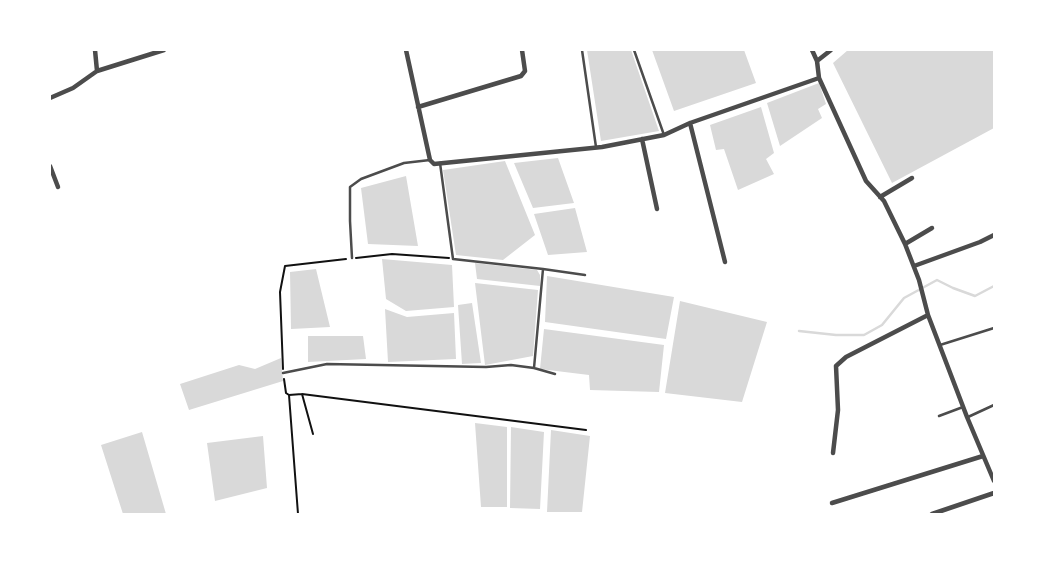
<!DOCTYPE html>
<html>
<head>
<meta charset="utf-8">
<style>
	body { margin:0 }
	#map { position:relative; width:1044px; height:564px; overflow:hidden; background:#fff; font-family:Arial,sans-serif }
	canvas { display:block }
	.frame { position:absolute; inset:0; border:51px solid #fff; pointer-events:none }
</style>
</head>
<body>
<div id="map">
<canvas width="1044" height="564"></canvas>
<div class="frame"></div>
</div>
<script>
const ctx = document.querySelector('canvas').getContext('2d');
ctx.lineJoin = 'round';
function fillPath(path, color) { ctx.fillStyle = color; ctx.fill(path, 'evenodd'); }
const shape = rows => new Path2D(rows.map(r => 'M' + r).join(''));
function trace(path, color, width, dash) { ctx.strokeStyle = color; ctx.lineWidth = width; ctx.lineCap = dash ? 'butt' : 'round'; ctx.setLineDash(dash || []); ctx.stroke(path); }
fillPath(shape([
	[587,50,631,50,659,131,601,141],
	[652,50,744,50,756,83,674,111],
	[848,50,994,50,994,128,892,183,833,63],
	[819,83,826,104,818,109,822,118,780,146,767,103],
	[761,107,774,153,766,159,774,174,738,190,724,149,716,150,710,125],
	[558,158,574,203,533,208,514,163],
	[505,161,535,235,503,260,456,255,443,170],
	[406,176,418,246,368,244,361,188],
	[575,208,587,252,548,255,534,214],
	[382,259,452,265,454,307,406,311,386,299],
	[475,263,537,270,540,275,540,286,477,279],
	[316,269,330,327,291,329,290,272],
	[547,276,674,297,666,339,545,322],
	[475,283,538,290,533,356,485,365],
	[680,301,767,322,742,402,665,393],
	[472,303,481,363,462,364,458,305],
	[385,309,407,317,454,313,456,359,388,362],
	[544,329,664,345,659,392,590,390,589,375,540,369],
	[308,336,363,336,366,359,308,362],
	[281,358,283,381,189,410,180,384,239,365,255,369],
	[475,423,507,427,507,507,481,507],
	[511,427,544,432,540,509,510,508],
	[551,430,590,436,582,512,547,512],
	[142,432,166,514,123,514,101,445],
	[263,436,267,488,215,501,207,443]
]), '#d9d9d9');
trace(shape([
	[799,331,836,335,864,335,882,325,904,298,937,280,953,288,975,296,994,286]
]), '#d9d9d9', 2.5);
trace(shape([
	[356,258,392,254,449,258],
	[283,369,280,292,285,266,346,259],
	[284,379,286,393,289,395,302,394,586,430],
	[302,394,313,434],
	[289,395,298,514]
]), '#111', 2);
trace(shape([
	[582,50,596,147],
	[634,50,664,135],
	[440,163,453,259,543,269,534,368],
	[352,258,350,221,350,187,361,179,404,163,430,160],
	[543,269,585,275],
	[940,345,994,328],
	[283,373,327,364,486,367,511,365,534,368,555,374],
	[939,416,963,407],
	[968,417,994,405]
]), '#4c4c4c', 2.5);
trace(shape([
	[95,50,97,71],
	[406,50,430,160,434,164,602,147,664,135,690,123,819,78],
	[812,50,817,61],
	[831,50,817,61,819,78,866,181,884,201,905,244,919,280,928,315,967,417,994,481],
	[50,98,73,88,97,71,164,50],
	[418,107,521,76,525,71,522,50],
	[690,123,725,262],
	[642,139,657,209],
	[50,166,58,187],
	[880,197,912,178],
	[905,244,932,228],
	[914,266,980,242,994,235],
	[833,453,838,410,836,366,846,357,928,315],
	[832,503,983,456],
	[932,514,994,493]
]), '#4c4c4c', 4.5);
</script>
</body>
</html>
